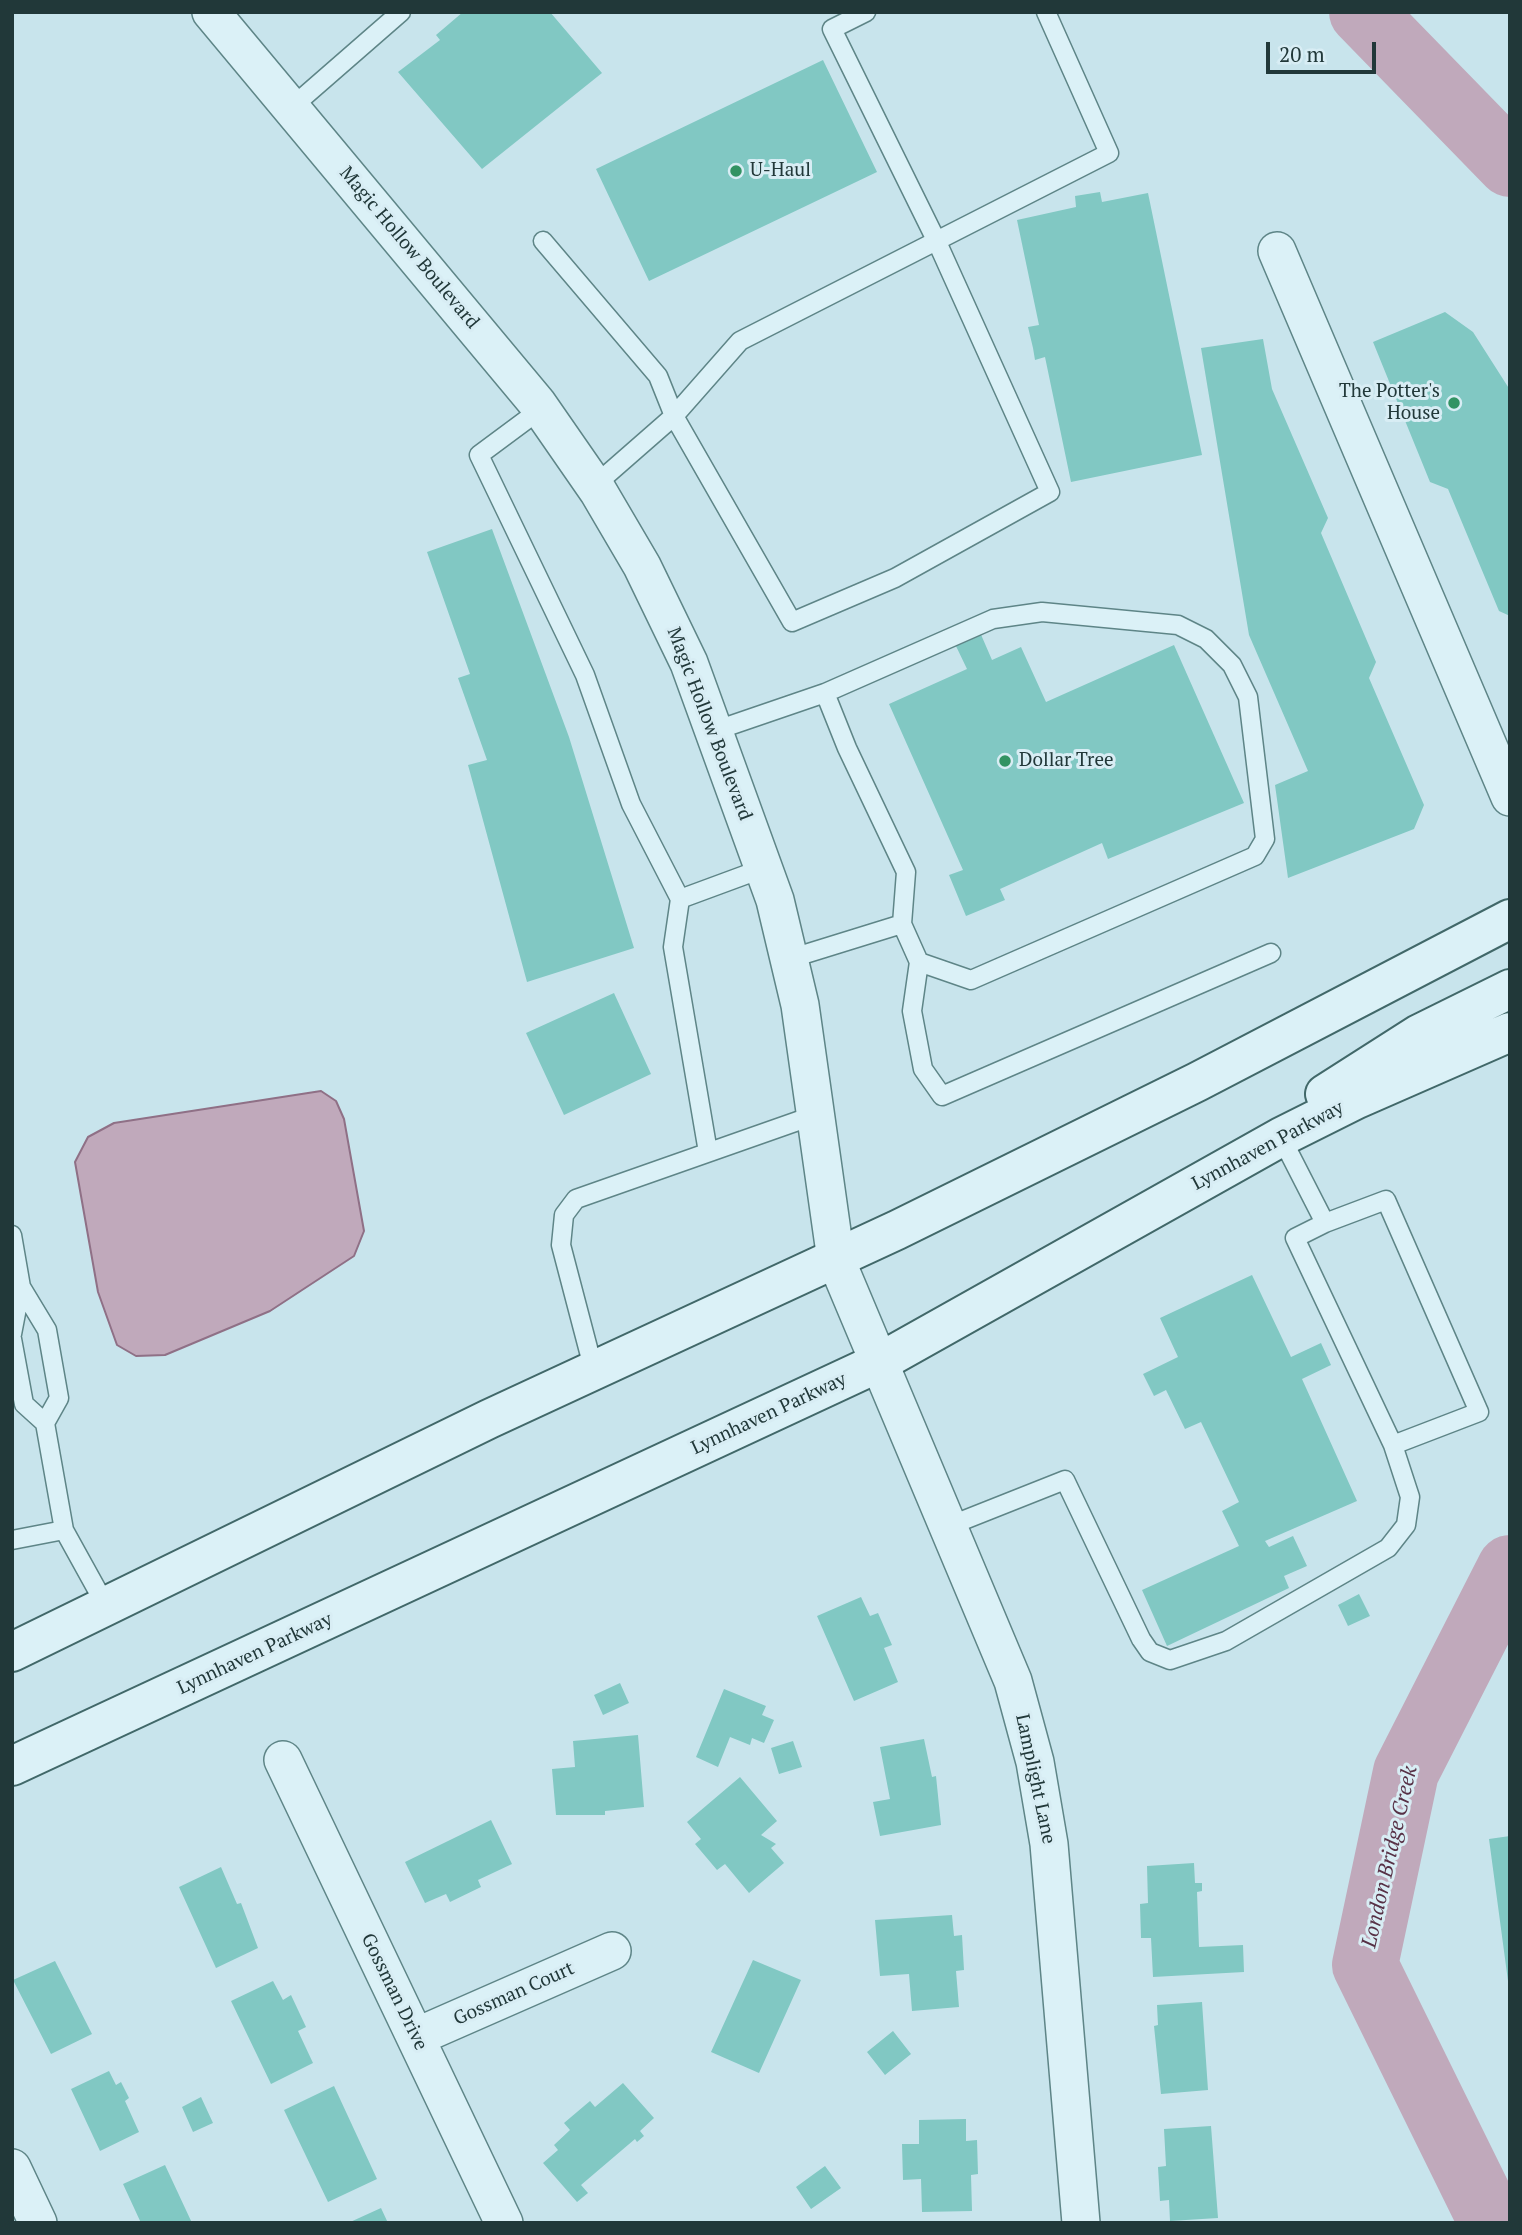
<!DOCTYPE html>
<html>
<head>
<meta charset="utf-8">
<style>
	body { margin:0 }
	#map { position:relative; width:1522px; height:2235px; overflow:hidden; background:#c8e4ec; font-family:"PT Serif",serif }
	canvas { display:block }
	.frame { position:absolute; inset:0; border:14px solid #213839; pointer-events:none }
	.scale { position:absolute; left:1266px; top:42px; width:110px; height:32px; box-sizing:border-box; border:4px solid #213839; border-top:0; padding-left:9px; font-size:21px; line-height:24px; white-space:nowrap; color:#213839; -webkit-text-stroke:5px #d8edf4; paint-order:stroke }
</style>
</head>
<body>
<div id="map">
<canvas width="1522" height="2235"></canvas>
<div class="frame"></div>
<div class="scale">20 m</div>
</div>
<script>
const ctx = document.querySelector('canvas').getContext('2d');
ctx.lineJoin = 'round';
function fillPath(path, color) { ctx.fillStyle = color; ctx.fill(path, 'evenodd'); }
const shape = rows => new Path2D(rows.map(r => 'M' + r).join(''));
function trace(path, color, width, dash) { ctx.strokeStyle = color; ctx.lineWidth = width; ctx.lineCap = dash ? 'butt' : 'round'; ctx.setLineDash(dash || []); ctx.stroke(path); }
function drawText(font, color, halo, rows, align = 'center') {
  ctx.font = font + ' "PT Serif",serif'; ctx.lineWidth = 6; ctx.setLineDash([]); ctx.textBaseline = 'middle'; ctx.strokeStyle = halo; ctx.fillStyle = color; for (const [text, x, y, turn = 0] of rows) {
    ctx.save(); ctx.translate(x, y); ctx.rotate((+turn || 0) * Math.PI / 180); ctx.textAlign = isNaN(turn) ? turn : align; if (halo) ctx.strokeText(text, 0, 0); ctx.fillText(text, 0, 0); ctx.restore();
  }
}
const water = shape([
	[321,1091,336,1101,344,1119,364,1231,354,1256,270,1311,165,1355,136,1356,117,1345,98,1292,75,1162,88,1137,114,1123,321,1091]
]);
fillPath(water, '#c0a9bb');
trace(water, '#8f7086', 2);
trace(shape([
	[1362,12,1510,164],
	[1492,2223,1365,1965,1406,1772,1510,1568]
]), '#c0a9bb', 66);
fillPath(shape([
	[463,12,550,12,602,73,482,169,398,72,440,40,436,35],
	[823,60,877,172,649,281,596,169],
	[1100,192,1102,202,1148,193,1202,455,1071,482,1045,357,1035,360,1033,348,1028,327,1039,325,1017,220,1076,207,1075,196],
	[1445,312,1473,332,1510,390,1510,616,1499,611,1448,489,1430,482,1373,342],
	[1263,339,1272,389,1328,518,1321,533,1376,662,1369,678,1424,805,1414,829,1288,878,1275,785,1308,771,1249,635,1201,348],
	[492,529,569,737,634,948,527,982,468,765,487,760,458,678,470,674,427,552],
	[979,630,992,660,1021,647,1046,702,1174,645,1244,803,1108,859,1102,843,1000,889,1005,900,966,916,949,875,963,870,889,704,967,669,955,644],
	[614,993,651,1074,564,1115,526,1033],
	[1252,1275,1291,1357,1321,1343,1331,1365,1302,1379,1357,1501,1265,1541,1269,1547,1293,1536,1307,1566,1284,1576,1289,1588,1167,1646,1142,1590,1239,1546,1222,1511,1239,1502,1201,1422,1185,1429,1166,1390,1154,1396,1143,1374,1178,1357,1160,1318],
	[1359,1594,1370,1616,1348,1626,1338,1605],
	[861,1597,870,1616,878,1613,892,1645,884,1648,898,1682,854,1701,817,1616],
	[620,1683,629,1703,603,1715,594,1695],
	[724,1689,766,1706,762,1715,774,1720,764,1743,752,1738,750,1745,730,1737,718,1767,696,1757],
	[638,1735,644,1807,605,1811,605,1815,556,1815,552,1769,575,1767,573,1741],
	[924,1739,932,1777,936,1776,941,1825,880,1836,873,1802,890,1799,880,1747],
	[793,1741,802,1767,779,1774,771,1748],
	[740,1777,777,1821,761,1835,776,1844,771,1848,784,1863,749,1893,725,1864,717,1870,695,1844,701,1839,687,1822],
	[491,1820,512,1864,478,1880,481,1887,450,1902,446,1894,425,1903,405,1862],
	[1510,1836,1510,1981,1508,1981,1489,1839],
	[1194,1863,1195,1883,1202,1883,1202,1891,1197,1892,1199,1947,1243,1945,1244,1972,1153,1977,1151,1938,1141,1938,1140,1904,1148,1903,1147,1866],
	[221,1867,237,1904,241,1903,258,1948,216,1968,179,1887],
	[952,1915,954,1936,962,1935,964,1970,956,1971,959,2007,912,2011,909,1974,880,1976,875,1920],
	[753,1960,801,1980,759,2073,711,2052],
	[55,1961,92,2034,51,2054,13,1980],
	[273,1981,283,2000,291,1995,306,2027,298,2031,313,2063,271,2084,231,2001],
	[1202,2002,1208,2090,1161,2094,1154,2026,1158,2025,1157,2005],
	[893,2031,911,2054,885,2075,867,2052],
	[109,2071,116,2085,121,2082,129,2098,125,2101,139,2132,100,2151,71,2089],
	[623,2083,654,2118,640,2131,644,2136,637,2142,635,2139,581,2185,588,2193,577,2202,543,2163,558,2150,554,2145,570,2130,564,2123,590,2101,595,2107],
	[334,2086,377,2179,328,2202,284,2110],
	[201,2097,213,2123,193,2132,182,2107],
	[966,2119,966,2141,977,2140,978,2174,971,2175,972,2211,922,2212,921,2179,903,2180,902,2144,919,2144,919,2120],
	[1211,2126,1218,2218,1170,2221,1169,2200,1160,2201,1158,2167,1166,2166,1164,2129],
	[165,2165,192,2223,141,2223,123,2184],
	[825,2166,841,2188,811,2209,796,2187],
	[381,2208,388,2223,348,2223]
]), '#81c8c3');
const lane = shape([
	[292,107,401,12],
	[543,241,658,376,674,416,792,622,895,578,1050,492,937,242,832,29,866,12],
	[541,409,479,455,585,675,631,804,680,899,764,868],
	[594,486,674,416,740,341,1109,153,1046,12],
	[825,693,847,748,906,872,902,924],
	[714,731,825,693,993,619,1042,612,1178,625,1206,639,1232,665,1248,697,1265,839,1255,856,971,980,919,962],
	[680,899,673,947,708,1152],
	[789,959,902,924,919,962,912,1011,923,1069,942,1096,1271,953],
	[1281,1137,1325,1223,1295,1238,1393,1445,1479,1412,1386,1200,1325,1223],
	[12,1235,21,1287,47,1330,59,1398,45,1423],
	[12,1334,21,1287],
	[12,1339,24,1404,45,1423,64,1530,106,1606],
	[594,1371,561,1245,564,1215,576,1199,815,1115],
	[949,1526,1065,1480,1141,1639,1150,1652,1170,1660,1226,1641,1388,1548,1406,1525,1410,1497,1393,1445],
	[12,1540,64,1530]
]);
const street = shape([
	[211,12,537,403,598,491,642,566,689,663,775,900,800,1005,836,1260,1013,1681,1035,1762,1049,1844,1081,2223],
	[1277,251,1510,797],
	[283,1760,504,2223],
	[416,2037,612,1951],
	[12,2168,38,2223]
]);
const secondary = shape([
	[1325,1094,1419,1034,1510,989],
	[12,1652,489,1419,897,1230,1197,1082,1510,919],
	[12,1766,880,1362,1281,1137,1357,1099,1510,1032]
]);
trace(lane, '#5e8587', 21);
trace(street, '#5e8587', 40);
trace(secondary, '#416869', 42);
trace(lane, '#dbf1f7', 18);
trace(street, '#dbf1f7', 37);
trace(secondary, '#dbf1f7', 38);
for (const [x, y, r, color] of [
	[736,171,7,"#329363"],
	[1454,403,7,"#329363"],
	[1005,761,7,"#329363"]
]) { const dot = new Path2D(); dot.arc(x, y, r, 0, 2 * Math.PI); ctx.fillStyle = color; ctx.fill(dot); trace(dot, '#d8edf4', 2.5); }
drawText('19px', '#213839', '#d8edf4', [
	["U-Haul",750,171],
	["The Potter's",1440,392,"right"],
	["House",1440,414,"right"],
	["Dollar Tree",1019,761]
], 'left');
drawText('19px', '#213839', '#d8edf4', [
	["Magic Hollow Boulevard",409,248,50],
	["Magic Hollow Boulevard",709,724,69],
	["Lynnhaven Parkway",1268,1146,-28],
	["Lynnhaven Parkway",769,1414,-25],
	["Lynnhaven Parkway",255,1654,-25],
	["Lamplight Lane",1035,1779,78],
	["Gossman Drive",394,1992,64],
	["Gossman Court",514,1994,-24]
]);
drawText('italic 21px', '#573146', '#d8edf4', [
	["London Bridge Creek",1390,1857,-77]
]);
</script>
</body>
</html>
